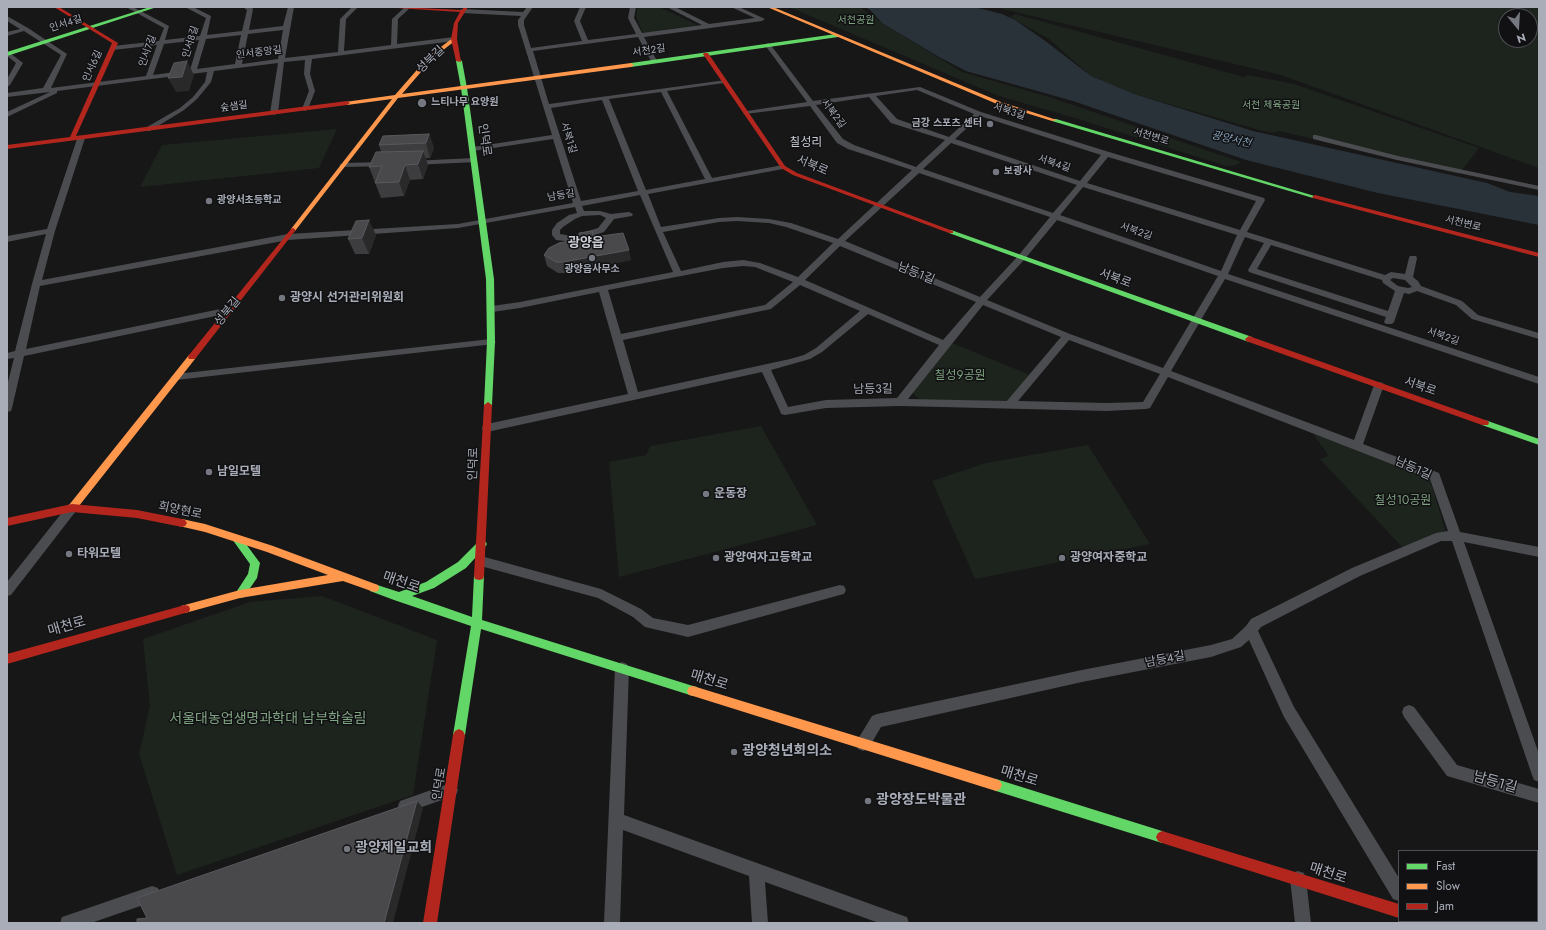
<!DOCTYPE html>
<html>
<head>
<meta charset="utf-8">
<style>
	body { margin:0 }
	#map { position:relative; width:1546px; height:930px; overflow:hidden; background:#171717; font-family:Jost,sans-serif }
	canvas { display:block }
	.frame { position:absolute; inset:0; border:8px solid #a8adb8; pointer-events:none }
	.legend { position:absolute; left:1398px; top:850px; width:140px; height:72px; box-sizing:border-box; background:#111113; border:1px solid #4d4f55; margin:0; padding:5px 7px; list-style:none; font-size:12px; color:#a8adb8 }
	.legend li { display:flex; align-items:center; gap:8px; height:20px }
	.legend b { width:20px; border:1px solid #4d4f55 }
	.north { position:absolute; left:1498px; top:8px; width:40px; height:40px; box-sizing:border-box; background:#111113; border:1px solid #4d4f55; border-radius:50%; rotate:162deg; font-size:11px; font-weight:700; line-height:16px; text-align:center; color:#a8adb8 }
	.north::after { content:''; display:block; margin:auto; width:14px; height:18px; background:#757880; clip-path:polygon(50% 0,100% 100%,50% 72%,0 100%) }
</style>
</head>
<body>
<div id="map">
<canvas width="1546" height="930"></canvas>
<div class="frame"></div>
<ul class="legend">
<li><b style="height:5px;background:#63d668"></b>Fast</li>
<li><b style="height:5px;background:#ff974d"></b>Slow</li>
<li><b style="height:5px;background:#b3261e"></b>Jam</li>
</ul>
<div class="north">N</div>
</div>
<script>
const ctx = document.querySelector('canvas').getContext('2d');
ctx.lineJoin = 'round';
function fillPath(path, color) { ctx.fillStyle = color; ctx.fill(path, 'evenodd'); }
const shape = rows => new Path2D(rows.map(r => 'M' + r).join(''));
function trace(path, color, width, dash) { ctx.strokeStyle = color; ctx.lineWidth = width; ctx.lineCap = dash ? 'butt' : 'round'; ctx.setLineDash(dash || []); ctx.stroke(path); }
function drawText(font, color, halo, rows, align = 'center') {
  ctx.font = font + ' Jost,"Noto Sans KR",sans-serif'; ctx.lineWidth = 3; ctx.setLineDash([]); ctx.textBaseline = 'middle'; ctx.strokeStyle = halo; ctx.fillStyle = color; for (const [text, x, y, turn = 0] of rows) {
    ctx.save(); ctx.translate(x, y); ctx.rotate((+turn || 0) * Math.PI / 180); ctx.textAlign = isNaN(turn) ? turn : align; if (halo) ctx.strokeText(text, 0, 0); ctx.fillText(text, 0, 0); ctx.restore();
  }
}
fillPath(shape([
	[638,7,659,7,697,25,643,33,636,16],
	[789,7,860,7,882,23,962,72,1046,96,1241,162,1236,165,1226,166,1075,118,999,96],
	[994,7,1539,7,1539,168,1281,75],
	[1506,16,1530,16,1530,40,1506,40],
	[1015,14,1244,77,1248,75,1294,84,1479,148,1459,174,1301,136,1279,131,1273,133,1259,130,1137,95,1091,76,1049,39,1010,17],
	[337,129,319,168,140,187,162,145],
	[952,343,1035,377,1013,403,923,403,911,391],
	[761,426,817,525,619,577,609,462,646,455,650,446],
	[1312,432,1429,477,1446,532,1403,548,1320,459,1329,456],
	[1088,445,1150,544,975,579,932,481,986,463],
	[322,596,437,640,413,795,177,875,139,754,150,706,143,639,250,602]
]), '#1d241e');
fillPath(shape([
	[865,7,974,7,1002,14,1015,20,1044,40,1091,76,1137,95,1253,131,1487,183,1510,192,1539,196,1539,225,1378,193,1246,160,1073,101,966,71,939,57,882,23,870,10]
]), '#2a3239');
fillPath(shape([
	[126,7,133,7,169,26,165,40,200,36,206,18,185,7,193,7,211,16,207,35,242,31,247,10,243,7,251,7,253,9,249,30,283,26,288,7,294,7,285,58,338,52,340,19,352,7,358,7,346,19,344,51,391,45,392,19,405,7,411,7,398,19,397,44,454,37,457,39,454,41,312,59,310,74,315,91,308,109,305,111,302,109,309,91,304,74,305,60,284,62,278,113,274,115,270,113,278,63,214,71,211,82,197,99,184,110,150,131,147,131,147,127,180,108,193,97,205,82,207,72,57,91,57,93,7,117,7,112,50,92,7,97,7,93,43,88,61,55,24,31,7,36,7,32,20,29,7,21,7,16,28,28,67,54,51,88,146,76,157,45,113,50,110,48,113,46,159,41,164,28,126,7],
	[283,30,278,59,242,64,248,34,283,30],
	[241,35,235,64,197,69,206,39,241,35],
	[199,40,190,70,153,75,164,44,199,40],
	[527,7,533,7,524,20,524,25,531,48,582,41,574,21,580,7,586,7,580,21,588,40,636,34,628,18,630,7,636,7,634,18,642,33,702,25,667,7,675,7,709,24,755,18,731,7,739,7,765,19,762,21,644,37,657,61,654,63,651,61,638,37,533,51,549,104,726,80,726,82,724,83,667,91,712,178,783,165,787,167,783,169,648,194,661,227,719,218,737,217,769,219,791,223,838,239,912,170,848,149,837,143,810,106,745,114,743,113,747,111,807,102,765,45,768,43,770,44,813,101,920,87,981,112,1109,152,1264,198,1265,200,1247,232,1385,275,1391,272,1405,274,1409,258,1410,256,1416,256,1417,258,1413,277,1418,281,1421,286,1462,301,1478,315,1539,333,1539,339,1472,319,1456,305,1417,291,1409,294,1404,293,1394,322,1392,324,1386,324,1384,322,1386,317,1249,272,1248,270,1264,243,1245,237,1228,274,1539,377,1539,384,1225,279,1171,371,1354,440,1374,385,1379,382,1383,383,1384,385,1363,444,1439,473,1460,532,1539,547,1539,557,1464,542,1539,754,1539,782,1534,780,1532,775,1452,541,1441,541,1360,576,1261,627,1258,631,1294,707,1399,878,1399,901,1393,899,1284,717,1249,640,1241,647,1211,657,1082,682,881,727,868,749,863,751,858,749,856,744,858,739,872,716,877,714,1082,670,1211,645,1232,639,1246,626,1251,619,1352,568,1436,533,1448,531,1430,479,1168,377,1150,408,1146,409,1107,411,900,406,826,408,785,415,781,414,780,411,762,372,487,432,483,431,482,428,483,425,487,424,628,394,599,292,520,308,492,312,487,309,492,306,520,302,673,272,640,195,582,206,584,211,600,211,611,214,629,212,633,214,632,216,614,219,604,232,573,242,556,240,552,235,552,230,557,223,569,215,577,213,575,207,458,228,288,240,40,286,26,349,230,307,235,310,230,313,24,356,12,408,11,411,7,412,7,386,14,358,7,359,7,353,15,351,32,284,46,234,7,242,7,236,47,229,78,136,84,136,85,138,55,231,42,280,288,234,458,224,573,203,553,139,473,151,469,149,473,147,552,135,518,25,518,20,521,16,462,13,459,11,462,9,523,12,527,7],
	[917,90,974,114,949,137,897,119,876,96,917,90],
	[661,92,705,179,646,190,609,99,661,92],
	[869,97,891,123,945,140,916,167,854,145,843,139,816,105,869,97],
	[602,100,638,191,581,201,551,108,602,100],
	[980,116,1101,155,1080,181,955,139,980,116],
	[951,143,1077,185,1053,213,923,169,951,143],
	[1108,157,1256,201,1240,230,1087,183,1108,157],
	[919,173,1050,217,1018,256,980,297,845,241,919,173],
	[1083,187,1237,235,1221,271,1060,215,1083,187],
	[600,215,606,218,598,228,572,236,560,234,560,230,563,227,575,219,582,216,600,215],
	[1057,220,1218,276,1163,368,1070,334,987,300,1024,260,1057,220],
	[737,221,769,223,786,227,833,243,798,277,760,263,743,260,723,262,681,271,663,232,719,222,737,221],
	[1271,245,1382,280,1383,283,1395,291,1388,311,1257,269,1271,245],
	[840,246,976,302,943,340,805,280,840,246],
	[743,266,755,267,793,282,765,305,621,334,608,290,723,268,743,266],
	[1393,278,1405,280,1412,287,1408,288,1398,286,1390,280,1393,278],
	[800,285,860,311,816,348,804,355,790,359,638,392,623,340,771,309,800,285],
	[983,305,1061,337,1007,401,908,399,983,305],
	[868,314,939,345,897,398,826,400,788,407,771,370,810,359,822,352,868,314],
	[1069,340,1160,374,1143,402,1107,403,1018,401,1069,340],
	[7,52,10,53,23,63,10,85,7,87,7,79,16,63,7,56,7,52],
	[1313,135,1316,135,1398,156,1539,186,1539,190,1397,160,1313,139,1313,135],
	[474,158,477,158,477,162,412,165,408,163,412,161,474,158],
	[385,162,388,162,388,166,343,167,339,165,343,163,385,162],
	[491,339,496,342,494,344,176,380,171,377,176,374,491,339],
	[72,503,76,505,78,508,76,511,11,595,7,596,7,582,68,505,72,503],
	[481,556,601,589,641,609,653,618,688,625,840,585,844,586,846,590,844,594,840,595,688,637,645,627,633,617,598,598,477,565,475,561,477,557,481,556],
	[622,662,627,664,629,668,624,815,901,915,907,917,909,923,879,923,765,882,768,923,752,923,749,876,623,830,620,923,604,923,615,668,617,664,622,662],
	[1409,705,1414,707,1457,765,1539,789,1539,803,1447,776,1404,717,1402,712,1404,707,1409,705],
	[451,783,456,785,458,790,456,795,405,813,400,811,398,806,400,801,451,783],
	[1298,871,1304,873,1306,879,1311,923,1295,923,1290,879,1292,873,1298,871],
	[152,886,158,888,160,894,158,900,152,902,91,923,60,923,62,917,68,915,152,886]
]), '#4b4c50');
fillPath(shape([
	[150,7,157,7,7,56,7,52,150,7],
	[836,34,838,35,838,37,631,67,628,65,631,63,836,34],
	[459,59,462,61,467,88,494,279,495,342,492,405,488,408,484,405,487,342,486,279,461,88,456,61,459,59],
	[1052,119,1056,119,1318,197,1313,198,1052,121,1052,119],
	[951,230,1252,337,1253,339,1249,342,1246,341,949,233,949,231,951,230],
	[1485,420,1539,439,1539,445,1482,425,1481,423,1482,421,1485,420],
	[237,535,240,536,260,563,257,578,244,597,240,598,236,597,235,594,248,574,250,564,232,539,234,536,237,535],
	[482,540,485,541,487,544,485,547,466,568,434,588,412,596,472,617,474,576,475,573,479,572,483,573,484,576,482,620,693,686,697,687,699,691,697,695,693,696,481,629,465,735,463,739,459,741,455,739,453,735,471,626,394,600,370,591,369,588,370,585,374,584,399,592,426,582,458,562,479,541,482,540],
	[996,779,1162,831,1166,833,1168,837,1166,841,1162,843,996,791,992,789,990,785,992,781,996,779],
	[1423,921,1443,921,1444,923,1424,923,1423,921]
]), '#63d668');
fillPath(shape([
	[767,7,773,7,1001,102,1057,120,1052,121,997,104,767,7],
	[454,37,457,39,456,40,433,58,402,94,631,63,634,65,631,67,398,98,295,231,291,231,291,229,392,99,347,105,344,103,345,102,395,95,429,56,454,37],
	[192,354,196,357,195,359,75,511,69,511,67,508,69,505,189,355,192,354],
	[182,519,205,524,273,546,378,585,379,588,378,591,374,592,343,581,240,598,185,613,181,612,180,609,181,606,240,590,328,575,267,552,205,532,179,526,177,523,179,520,182,519],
	[693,686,996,779,1000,781,1002,785,1000,789,996,791,693,696,689,695,687,691,689,687,693,686]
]), '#ff974d');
fillPath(shape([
	[54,7,59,7,118,43,76,136,347,101,350,103,347,105,7,149,7,145,70,137,112,43,54,7],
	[395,7,462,10,464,7,468,7,458,23,457,39,461,62,456,61,451,39,454,23,460,12,397,8,395,7],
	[704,53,708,53,785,166,797,173,953,231,953,233,949,233,793,175,781,168,703,54,704,53],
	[1315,195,1539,253,1539,257,1313,198,1312,197,1315,195],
	[293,228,295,229,295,231,195,359,189,359,188,357,189,355,291,229,293,228],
	[1249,336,1488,421,1489,423,1488,425,1482,425,1246,341,1245,339,1249,336],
	[488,402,492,405,484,576,483,579,479,580,475,579,474,576,484,405,488,402],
	[72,504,137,510,182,519,185,520,187,523,185,526,182,527,137,518,72,512,7,526,7,518,72,504],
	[185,605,189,606,190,609,189,612,185,613,7,664,7,654,185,605],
	[459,729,463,731,465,735,437,923,423,923,453,735,455,731,459,729],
	[1162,831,1399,904,1399,918,1162,843,1158,841,1156,837,1158,833,1162,831]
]), '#b3261e');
fillPath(shape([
	[429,134,434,148,430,158,426,158,428,165,423,179,410,180,404,196,381,198,369,167,381,152,379,145],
	[579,233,594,237,631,260,566,273,558,273,547,266,544,255,580,239],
	[376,235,369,254,355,254,348,239]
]), '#3d3d3f');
fillPath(shape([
	[187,61,194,75,189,91,176,92,168,78],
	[429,134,434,148,430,158,426,143],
	[423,151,428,165,423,179,418,164],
	[405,165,410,180,404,196,399,182],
	[369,220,376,235,369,254,362,238],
	[629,250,631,260,566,273,563,262],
	[417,801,423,808,393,923,384,923]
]), '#29292a');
const building = shape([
	[187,61,182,77,168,78,174,63,187,61],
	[429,134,426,143,379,145,383,136,429,134],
	[423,151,418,164,405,165,399,182,375,183,382,166,369,167,376,152,423,151],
	[369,220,362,238,348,239,356,221,369,220],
	[592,231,594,237,623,233,629,250,563,262,556,262,544,255,549,248,559,243,580,239,579,233,592,231],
	[417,801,384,923,137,923,137,919,147,918,137,898,417,801]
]);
fillPath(building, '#49494c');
trace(building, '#58595d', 1);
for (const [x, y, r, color] of [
	[422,103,5,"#757880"],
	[990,124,4,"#757880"],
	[996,172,4,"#757880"],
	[209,201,4,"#757880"],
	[592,258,4,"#757880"],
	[282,298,4,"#757880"],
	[209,472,4,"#757880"],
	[706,494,4,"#757880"],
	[69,554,4,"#757880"],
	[716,558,4,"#757880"],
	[1062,558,4,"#757880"],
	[734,752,4,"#757880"],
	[868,801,4,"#757880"],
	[347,849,4,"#757880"]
]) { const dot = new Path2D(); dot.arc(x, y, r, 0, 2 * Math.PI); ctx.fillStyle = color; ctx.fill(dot); trace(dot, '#111113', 1.5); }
drawText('10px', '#7fa381', '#111113', [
	["서천공원",856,21],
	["서천 체육공원",1271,106]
]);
drawText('10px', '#a8adb8', '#111113', [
	["인서4길",66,24,-18],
	["인서8길",191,42,-73],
	["인서7길",148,51,-70],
	["서천2길",649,51,-8],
	["인서중앙길",259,53,-7],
	["인서6길",93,66,-66],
	["숲샘길",234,107,-7],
	["서북3길",1009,112,18],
	["서북2길",833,114,53],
	["서천변로",1151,137,17],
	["서북1길",568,138,73],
	["서북4길",1054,164,18],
	["남등길",561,196,-10],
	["서천변로",1463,224,14],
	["서북2길",1136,232,19],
	["서북2길",1443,337,19]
]);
drawText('bold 10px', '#a8adb8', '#111113', [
	["느티나무 요양원",431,103],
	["금강 스포츠 센터",982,124,"right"],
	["보광사",1004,172],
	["광양서초등학교",217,201],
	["광양읍사무소",592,270,"center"]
], 'left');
drawText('italic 11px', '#7f9bb3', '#111113', [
	["광양서천",1231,140,13]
]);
drawText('12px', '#a8adb8', '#111113', [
	["성북길",431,60,-44],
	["인덕로",484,140,82],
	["서북로",812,166,23],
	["남등1길",916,274,22],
	["서북로",1115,279,20],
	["성북길",228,312,-51],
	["서북로",1420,387,19],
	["남등3길",873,390,-1],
	["인덕로",474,464,-88],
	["남등1길",1413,469,24],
	["희양현로",180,511,12],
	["남등4길",1165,660,-11],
	["인덕로",440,784,-81]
]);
drawText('12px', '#c9ccd4', '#111113', [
	["칠성리",806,143]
]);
drawText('bold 12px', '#a8adb8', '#111113', [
	["광양시 선거관리위원회",290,298],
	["남일모텔",217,472],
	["운동장",714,494],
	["타워모텔",77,554],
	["광양여자고등학교",724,558],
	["광양여자중학교",1070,558]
], 'left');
drawText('12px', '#7fa381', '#111113', [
	["칠성9공원",960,376],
	["칠성10공원",1403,501]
]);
drawText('bold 13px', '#c9ccd4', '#111113', [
	["광양읍",586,244]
]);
drawText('14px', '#a8adb8', '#111113', [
	["매천로",401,583,19],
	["매천로",67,627,-16],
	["매천로",709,681,17],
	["매천로",1019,777,17],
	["남등1길",1495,783,16],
	["매천로",1328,874,18]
]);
drawText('14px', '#7fa381', '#111113', [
	["서울대농업생명과학대 남부학술림",268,720]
]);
drawText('bold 14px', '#a8adb8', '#111113', [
	["광양청년회의소",742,752],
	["광양장도박물관",876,801],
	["광양제일교회",355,849]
], 'left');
</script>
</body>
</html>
